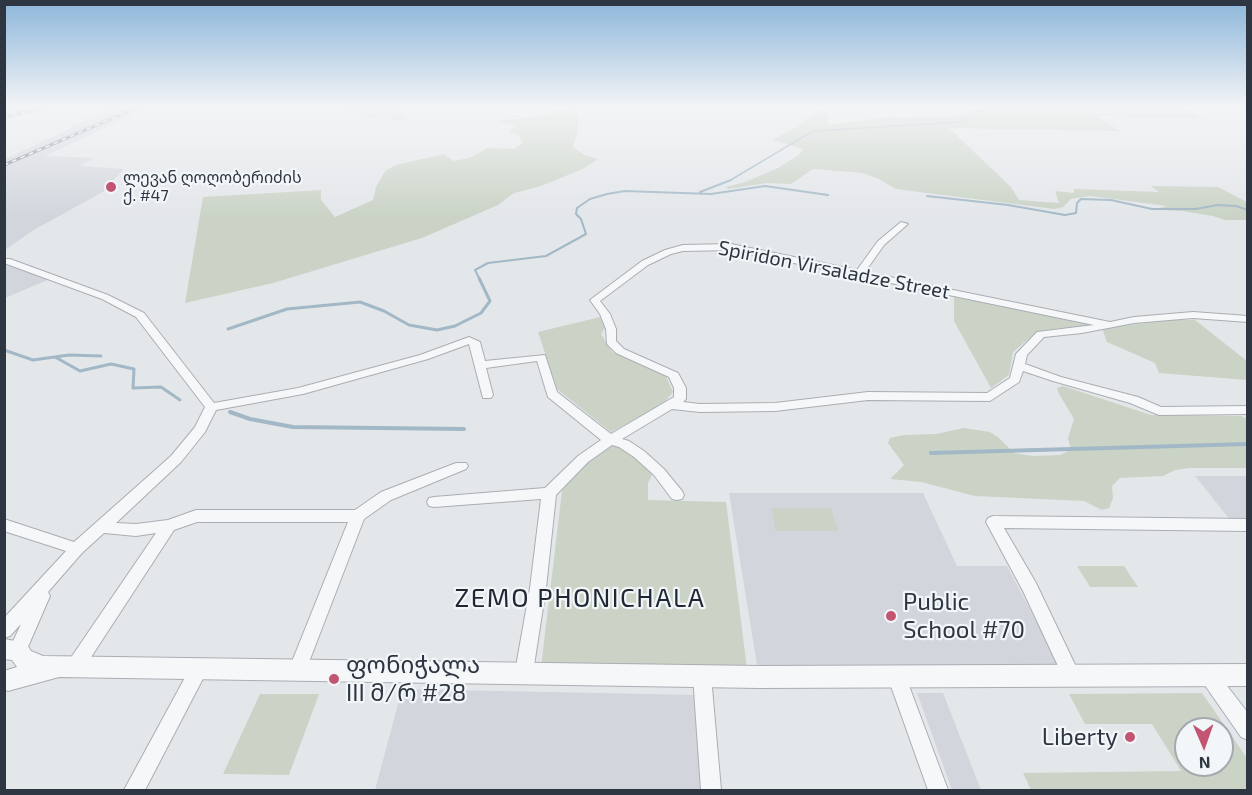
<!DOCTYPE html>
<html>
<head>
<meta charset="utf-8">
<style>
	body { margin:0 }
	#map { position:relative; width:1252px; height:795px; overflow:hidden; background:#e4e7ea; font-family:"Exo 2",sans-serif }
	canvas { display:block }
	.frame { position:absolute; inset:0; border:6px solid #2d3641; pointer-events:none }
	.north { position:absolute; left:1174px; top:717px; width:60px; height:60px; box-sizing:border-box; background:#f3f6f8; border:2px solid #a4a9af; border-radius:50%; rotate:178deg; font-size:16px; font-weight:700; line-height:24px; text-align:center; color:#2d3641 }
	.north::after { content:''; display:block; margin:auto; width:21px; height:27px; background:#c25672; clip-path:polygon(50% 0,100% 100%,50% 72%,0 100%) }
</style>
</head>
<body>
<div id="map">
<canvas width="1252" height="795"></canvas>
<div class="frame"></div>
<div class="north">N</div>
</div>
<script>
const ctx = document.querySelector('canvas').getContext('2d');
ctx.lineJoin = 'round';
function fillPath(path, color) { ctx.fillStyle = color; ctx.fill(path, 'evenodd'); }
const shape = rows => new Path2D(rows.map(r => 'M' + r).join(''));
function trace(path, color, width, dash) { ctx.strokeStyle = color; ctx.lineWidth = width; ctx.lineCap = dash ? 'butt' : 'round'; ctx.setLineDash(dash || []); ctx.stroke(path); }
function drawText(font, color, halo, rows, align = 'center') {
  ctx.font = font + ' "Exo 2","Noto Sans Georgian",sans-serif'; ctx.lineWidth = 4.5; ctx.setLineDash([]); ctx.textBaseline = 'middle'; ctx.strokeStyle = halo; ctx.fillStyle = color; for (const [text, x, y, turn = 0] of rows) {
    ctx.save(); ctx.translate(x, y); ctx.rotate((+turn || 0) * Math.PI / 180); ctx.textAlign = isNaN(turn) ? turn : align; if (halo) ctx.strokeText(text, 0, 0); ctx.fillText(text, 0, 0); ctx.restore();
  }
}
fillPath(shape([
	[5,106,58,106,5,120],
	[112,106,152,106,45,156,95,158,80,166,124,169,103,192,32,231,5,250,5,159,65,131],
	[5,265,10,265,50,279,5,298],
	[1195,476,1247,476,1247,521,1231,521],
	[729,493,923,493,957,566,1007,566,1060,666,757,665],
	[402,689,695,695,704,790,375,790],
	[917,693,943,693,981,790,952,790]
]), '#d2d6dc');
fillPath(shape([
	[339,106,402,106,400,109,408,117,406,120,395,121,385,116,370,118,346,113],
	[578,106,578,131,573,147,585,155,598,159,583,169,538,187,514,193,498,205,422,238,273,283,185,303,203,197,321,190,321,200,335,217,373,200,376,187,385,171,396,165,444,154,453,161,469,158,488,148,514,149,523,143,519,136,509,131,515,126,496,121,533,117],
	[975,106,1247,106,1181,106,1203,119,1097,116,1120,131,949,128,1011,187,1019,200,1059,203,1055,191,1074,193,1074,189,1159,192,1151,186,1218,187,1247,202,1247,220,1225,220,1213,216,1182,211,1161,210,1160,208,1167,206,1090,196,1071,199,1063,207,1054,209,896,189,879,179,862,173,813,169,791,184,767,183,728,189,726,187,745,182,778,168,800,154,803,149,773,140,796,127,810,117,814,110,826,108,829,125,879,118,950,117,965,113,975,108],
	[954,297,1098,324,1038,331,1013,352,1009,375,991,388,954,321],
	[600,317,605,328,601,334,612,352,665,374,673,392,662,405,611,432,557,389,538,332],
	[1173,320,1195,320,1247,361,1247,380,1159,373,1155,363,1107,342,1102,328],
	[1063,386,1151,415,1241,416,1247,419,1247,468,1190,468,1175,470,1163,476,1120,478,1112,486,1113,498,1109,508,1102,510,1084,501,975,496,921,482,890,479,904,465,888,443,890,438,904,435,936,434,964,428,990,432,998,437,1014,453,1033,456,1060,455,1071,450,1068,438,1074,419,1058,392,1057,388],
	[607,446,621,446,635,455,652,475,648,483,648,500,726,502,747,669,541,667,562,491,582,464],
	[771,508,831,508,838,531,776,531],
	[1077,566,1124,566,1138,587,1090,587],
	[1202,693,1247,758,1247,790,1031,790,1023,773,1181,771,1152,724,1085,724,1069,694],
	[1186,729,1222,729,1222,765,1186,765],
	[260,694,319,694,289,775,223,774]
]), '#cad3c6');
trace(shape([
	[729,181,813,131,961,122,993,106]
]), '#a2b8c6', 1.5);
trace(shape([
	[700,192,731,180],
	[927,196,1008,205,1065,215,1076,213,1077,203,1081,199,1111,200,1152,209,1196,209,1217,205,1236,206,1248,210],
	[480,280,475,270,488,263,546,256,586,234,581,219,576,214,577,208,590,199,607,194,625,191,711,194,765,186,828,195]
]), '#a2b8c6', 2);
trace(shape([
	[228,329,287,309,360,302,384,311,409,325,437,330,455,326,481,313,490,301,479,278],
	[4,350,33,360,69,355,101,356],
	[55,357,80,371,111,364,134,369,133,388,161,387,180,400]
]), '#a2b8c6', 3);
trace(shape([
	[230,412,250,419,293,427,464,429],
	[931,453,1248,444]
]), '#a2b8c6', 4);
const minor = shape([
	[901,222,908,224,884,245,865,272,1110,322,1134,317,1193,312,1248,316,1248,322,1193,318,1134,323,1082,333,1044,337,1027,355,1025,364,1061,377,1138,397,1161,407,1248,406,1248,414,1159,415,1130,403,1053,381,1023,371,1019,382,990,401,868,400,775,411,700,412,672,409,622,439,629,441,644,451,664,469,682,491,684,495,682,499,677,500,672,499,654,475,634,457,619,447,612,445,588,462,556,495,546,588,533,672,530,678,524,680,518,678,515,672,530,588,541,499,434,507,429,506,427,502,429,498,434,497,545,488,578,456,601,440,548,397,537,361,486,368,493,395,491,398,483,398,469,344,428,359,303,394,216,410,205,432,181,462,116,523,136,524,168,520,196,510,355,510,381,492,456,463,466,463,468,466,466,469,391,500,364,519,304,675,298,677,292,675,289,669,348,522,197,522,174,530,82,671,76,673,70,671,67,665,70,659,156,533,136,536,104,533,82,553,48,592,50,596,24,656,18,658,12,656,9,650,21,624,10,636,4,638,4,618,66,551,4,531,4,519,74,542,171,456,195,427,205,407,136,317,102,299,4,263,4,259,10,259,108,295,144,313,214,403,298,388,420,355,469,337,480,342,485,361,545,355,557,392,611,434,674,397,674,388,669,377,616,353,607,344,606,329,600,314,590,300,642,261,665,250,683,245,731,244,857,270,878,241,901,222],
	[731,250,1094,325,1037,332,1016,354,1010,378,987,393,868,392,775,403,700,404,683,402,686,399,686,388,678,373,624,349,616,341,616,329,610,314,600,301,648,265,671,254,683,251,731,250],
	[993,516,1248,519,1248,531,1004,528,1036,583,1080,675,1077,681,1071,684,1065,681,1023,591,986,522,988,518,993,516],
	[200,659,206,661,209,667,145,790,124,790,194,661,200,659],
	[896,666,902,669,905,675,948,790,928,790,887,675,890,669,896,666],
	[1208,666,1214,669,1248,713,1248,740,1241,737,1202,681,1199,675,1202,669,1208,666],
	[702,667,708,670,711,676,721,790,701,790,693,676,696,670,702,667]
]);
const tertiary = shape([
	[4,639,26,643,31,651,43,656,760,666,1248,664,1248,686,760,688,59,677,8,691,4,689,4,671,17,667,12,660,4,659,4,639]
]);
trace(minor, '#a9aeb4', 2);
trace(tertiary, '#a9aeb4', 2);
fillPath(minor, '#f6f7f9');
fillPath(tertiary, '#f6f7f9');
const rail = shape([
	[4,117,51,106],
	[4,165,141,106]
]);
trace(rail, '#7e8892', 3);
trace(rail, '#f3f6f8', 1.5, [4.5]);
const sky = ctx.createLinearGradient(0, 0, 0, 217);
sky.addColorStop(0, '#8cb6da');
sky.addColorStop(0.49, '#f3f4f6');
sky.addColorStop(1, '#f3f4f600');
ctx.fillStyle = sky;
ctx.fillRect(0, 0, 1252, 217);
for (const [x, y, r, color] of [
	[111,187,6,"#c25672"],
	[891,616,6,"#c25672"],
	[334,679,6,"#c25672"],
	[1130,737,6,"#c25672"]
]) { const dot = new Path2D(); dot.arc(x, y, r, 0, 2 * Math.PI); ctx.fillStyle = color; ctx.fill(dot); trace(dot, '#f3f6f8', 2); }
drawText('16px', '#2d3641', '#f3f6f8', [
	["ლევან ღოღობერიძის",123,178],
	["ქ. #47",123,196]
], 'left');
drawText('20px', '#2d3641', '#f3f6f8', [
	["Spiridon Virsaladze Street",834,270,11]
]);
drawText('24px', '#2d3641', '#f3f6f8', [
	["Public",903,602],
	["School #70",903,630],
	["ფონიჭალა",346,665],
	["III მ/რ #28",346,693],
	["Liberty",1118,737,"right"]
], 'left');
ctx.letterSpacing = '1.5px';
drawText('26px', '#1f2732', '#f3f6f8', [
	["ZEMO PHONICHALA",580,598]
]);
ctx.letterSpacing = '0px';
</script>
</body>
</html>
